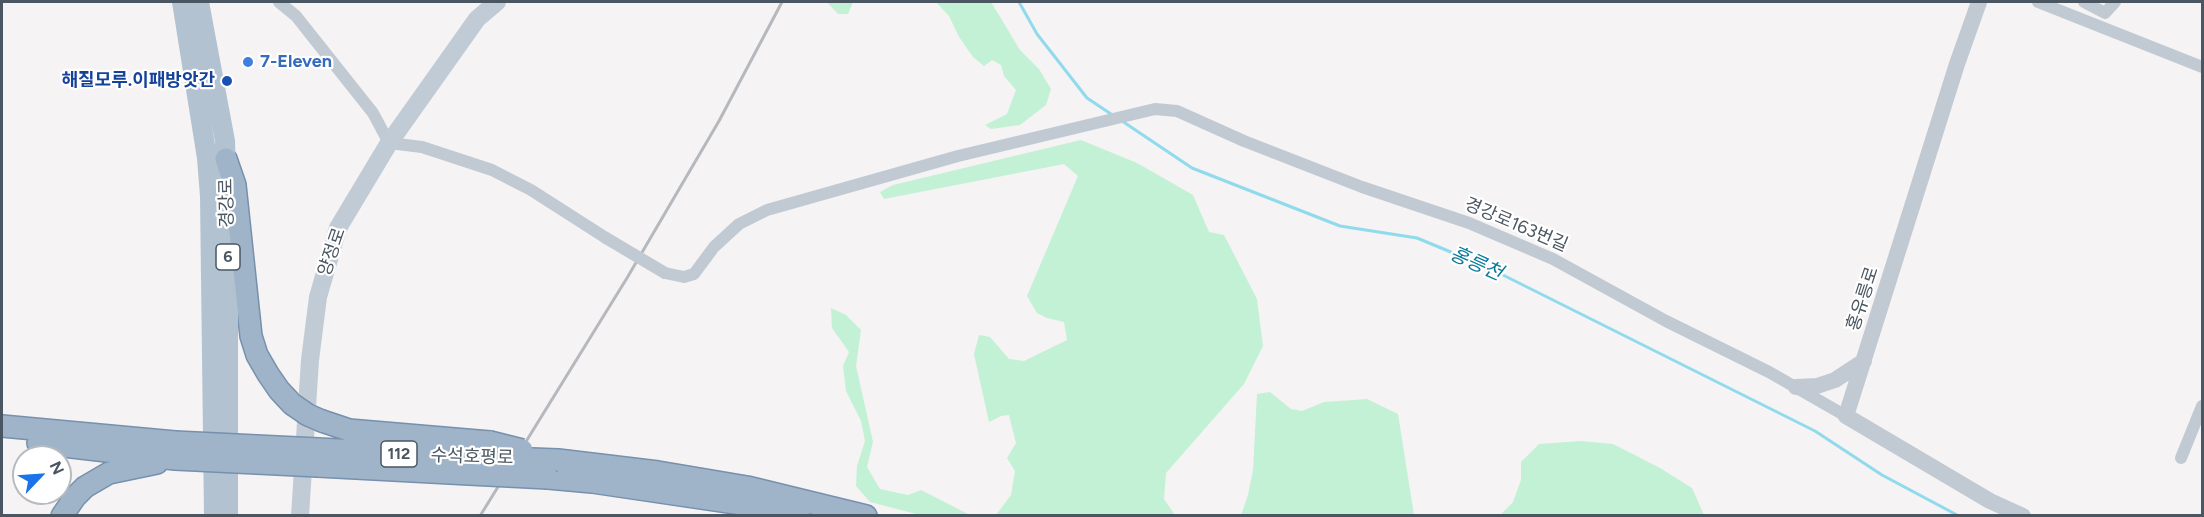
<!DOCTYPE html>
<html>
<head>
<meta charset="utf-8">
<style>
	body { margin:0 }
	#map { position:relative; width:2204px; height:517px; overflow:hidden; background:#f5f3f3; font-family:Figtree,sans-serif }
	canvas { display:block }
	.frame { position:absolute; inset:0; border:3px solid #4a5661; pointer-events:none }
	.north { position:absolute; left:12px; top:445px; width:60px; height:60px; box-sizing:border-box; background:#fff; border:2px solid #b7bbc0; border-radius:50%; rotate:65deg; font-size:16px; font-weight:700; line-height:24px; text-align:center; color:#4a5661 }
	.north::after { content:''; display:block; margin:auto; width:21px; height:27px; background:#1a73e8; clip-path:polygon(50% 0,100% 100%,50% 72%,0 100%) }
</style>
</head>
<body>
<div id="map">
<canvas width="2204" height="517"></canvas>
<div class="frame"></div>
<div class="north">N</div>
</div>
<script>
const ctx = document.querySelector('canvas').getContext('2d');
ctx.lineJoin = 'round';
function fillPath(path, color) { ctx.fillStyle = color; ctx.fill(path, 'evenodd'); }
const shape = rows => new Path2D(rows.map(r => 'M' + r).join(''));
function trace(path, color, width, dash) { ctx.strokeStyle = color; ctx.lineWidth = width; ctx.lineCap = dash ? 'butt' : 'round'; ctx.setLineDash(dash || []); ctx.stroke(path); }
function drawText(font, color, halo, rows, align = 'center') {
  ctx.font = font + ' Figtree,"Noto Sans KR",sans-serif'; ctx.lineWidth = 4.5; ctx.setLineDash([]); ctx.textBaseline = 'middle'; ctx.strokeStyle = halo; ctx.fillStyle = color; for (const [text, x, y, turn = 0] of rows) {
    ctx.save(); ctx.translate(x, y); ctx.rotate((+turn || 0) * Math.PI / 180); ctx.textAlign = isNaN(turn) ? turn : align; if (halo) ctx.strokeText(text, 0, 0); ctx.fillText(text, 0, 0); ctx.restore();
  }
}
fillPath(shape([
	[827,2,853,2,848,14,838,14],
	[930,2,991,2,1020,50,1039,69,1051,89,1046,105,1020,125,991,129,985,125,1007,114,1016,90,1004,76,1001,65,992,60,984,66,973,57,959,37,949,16,936,2],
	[1081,140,1137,163,1193,195,1209,232,1224,235,1257,299,1263,346,1244,384,1166,473,1164,499,1175,515,996,515,1011,495,1015,471,1007,458,1016,443,1009,415,1001,416,989,422,974,354,979,335,990,337,1009,359,1024,361,1067,340,1064,322,1047,318,1037,313,1027,296,1078,176,1064,164,884,199,880,192,893,185],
	[831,308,846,315,861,330,856,366,873,442,867,467,880,489,908,495,921,490,968,514,994,515,920,515,870,502,856,486,857,466,865,441,861,421,846,391,843,366,849,352,832,328],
	[1270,392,1291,409,1302,411,1324,402,1367,399,1398,414,1414,515,1241,515,1248,495,1253,470,1257,394],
	[1581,441,1613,444,1660,468,1692,488,1704,515,1500,515,1513,502,1521,480,1521,462,1539,444]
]), '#c3f1d5');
trace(shape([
	[1019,2,1037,34,1087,98,1111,114],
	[1122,121,1192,168,1340,226,1417,238,1487,267,1815,431,1882,475,1959,516]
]), '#90daee', 3);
const trunk = shape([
	[226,159,235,185,251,336,257,355,268,374,279,390,292,404],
	[322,421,349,430,490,442],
	[2,426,175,442],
	[38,443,175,459],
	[318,449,480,457],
	[558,460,658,472,747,487,866,516],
	[318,466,469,474],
	[548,478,592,482,769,508,799,516],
	[62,516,75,497,85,487,109,473,157,463]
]);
trace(trunk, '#7690ad', 24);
trace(shape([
	[279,2,296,16,373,113,389,143,422,147,492,170,531,190,606,238],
	[2038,2,2202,67],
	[2084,2,2105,13,2115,2],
	[665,273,684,277,694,274,714,247,739,224,767,210,958,156,1155,109,1177,111,1244,141,1362,187,1469,223,1553,259,1666,321,1769,372,1846,416],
	[2181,458,2202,406]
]), '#c1cad2', 12);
trace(shape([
	[1979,2,1957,64,1846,416,1990,501,2023,516],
	[1796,387,1817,386,1835,380,1864,361]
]), '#c1cad2', 16);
trace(shape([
	[300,516,310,360,318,297,338,228,389,143,477,19,497,2]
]), '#c1cbd6', 18);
trace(shape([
	[182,2,207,158,210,196,214,516],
	[199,2,225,141,228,258,228,516]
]), '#b3c2d1', 20);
trace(trunk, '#9fb4c9', 21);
trace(shape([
	[480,516,627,278,719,121,782,2]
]), '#b5b8bd', 3);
const trunkBridge = shape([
	[292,404,308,415,322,421],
	[175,442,318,449],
	[490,442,522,450],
	[480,457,558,460],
	[175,459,318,466],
	[469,474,548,478]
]);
trace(trunkBridge, '#7690ad', 24, []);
trace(shape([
	[606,238,665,273]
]), '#c1cad2', 12);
trace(trunkBridge, '#9fb4c9', 21);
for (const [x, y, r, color] of [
	[248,62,6,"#3f7fe0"],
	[227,81,6,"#1a4fb4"]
]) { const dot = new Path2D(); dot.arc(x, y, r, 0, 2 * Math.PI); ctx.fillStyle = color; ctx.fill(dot); trace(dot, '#fff', 2); }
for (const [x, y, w] of [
	[228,257,24],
	[399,454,36]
]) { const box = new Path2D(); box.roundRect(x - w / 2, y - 13, w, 26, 4.5); ctx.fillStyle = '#fff'; ctx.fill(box); trace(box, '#4a5661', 1.5); }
drawText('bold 16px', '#4a5661', null, [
	["6",228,257],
	["112",399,454]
]);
drawText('bold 18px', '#366cbe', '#fff', [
	["7-Eleven",260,62]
], 'left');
drawText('bold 18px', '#164399', '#fff', [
	["해질모루.이패방앗간",215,81]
], 'right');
drawText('18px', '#4a5661', '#fff', [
	["경강로",227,203,-91],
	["경강로163번길",1516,225,23],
	["양정로",332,252,-71],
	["홍유릉로",1863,299,-72],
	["수석호평로",472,457,2]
]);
drawText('italic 20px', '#0c7c9b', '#fff', [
	["홍릉천",1476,264,24]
]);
</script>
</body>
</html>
